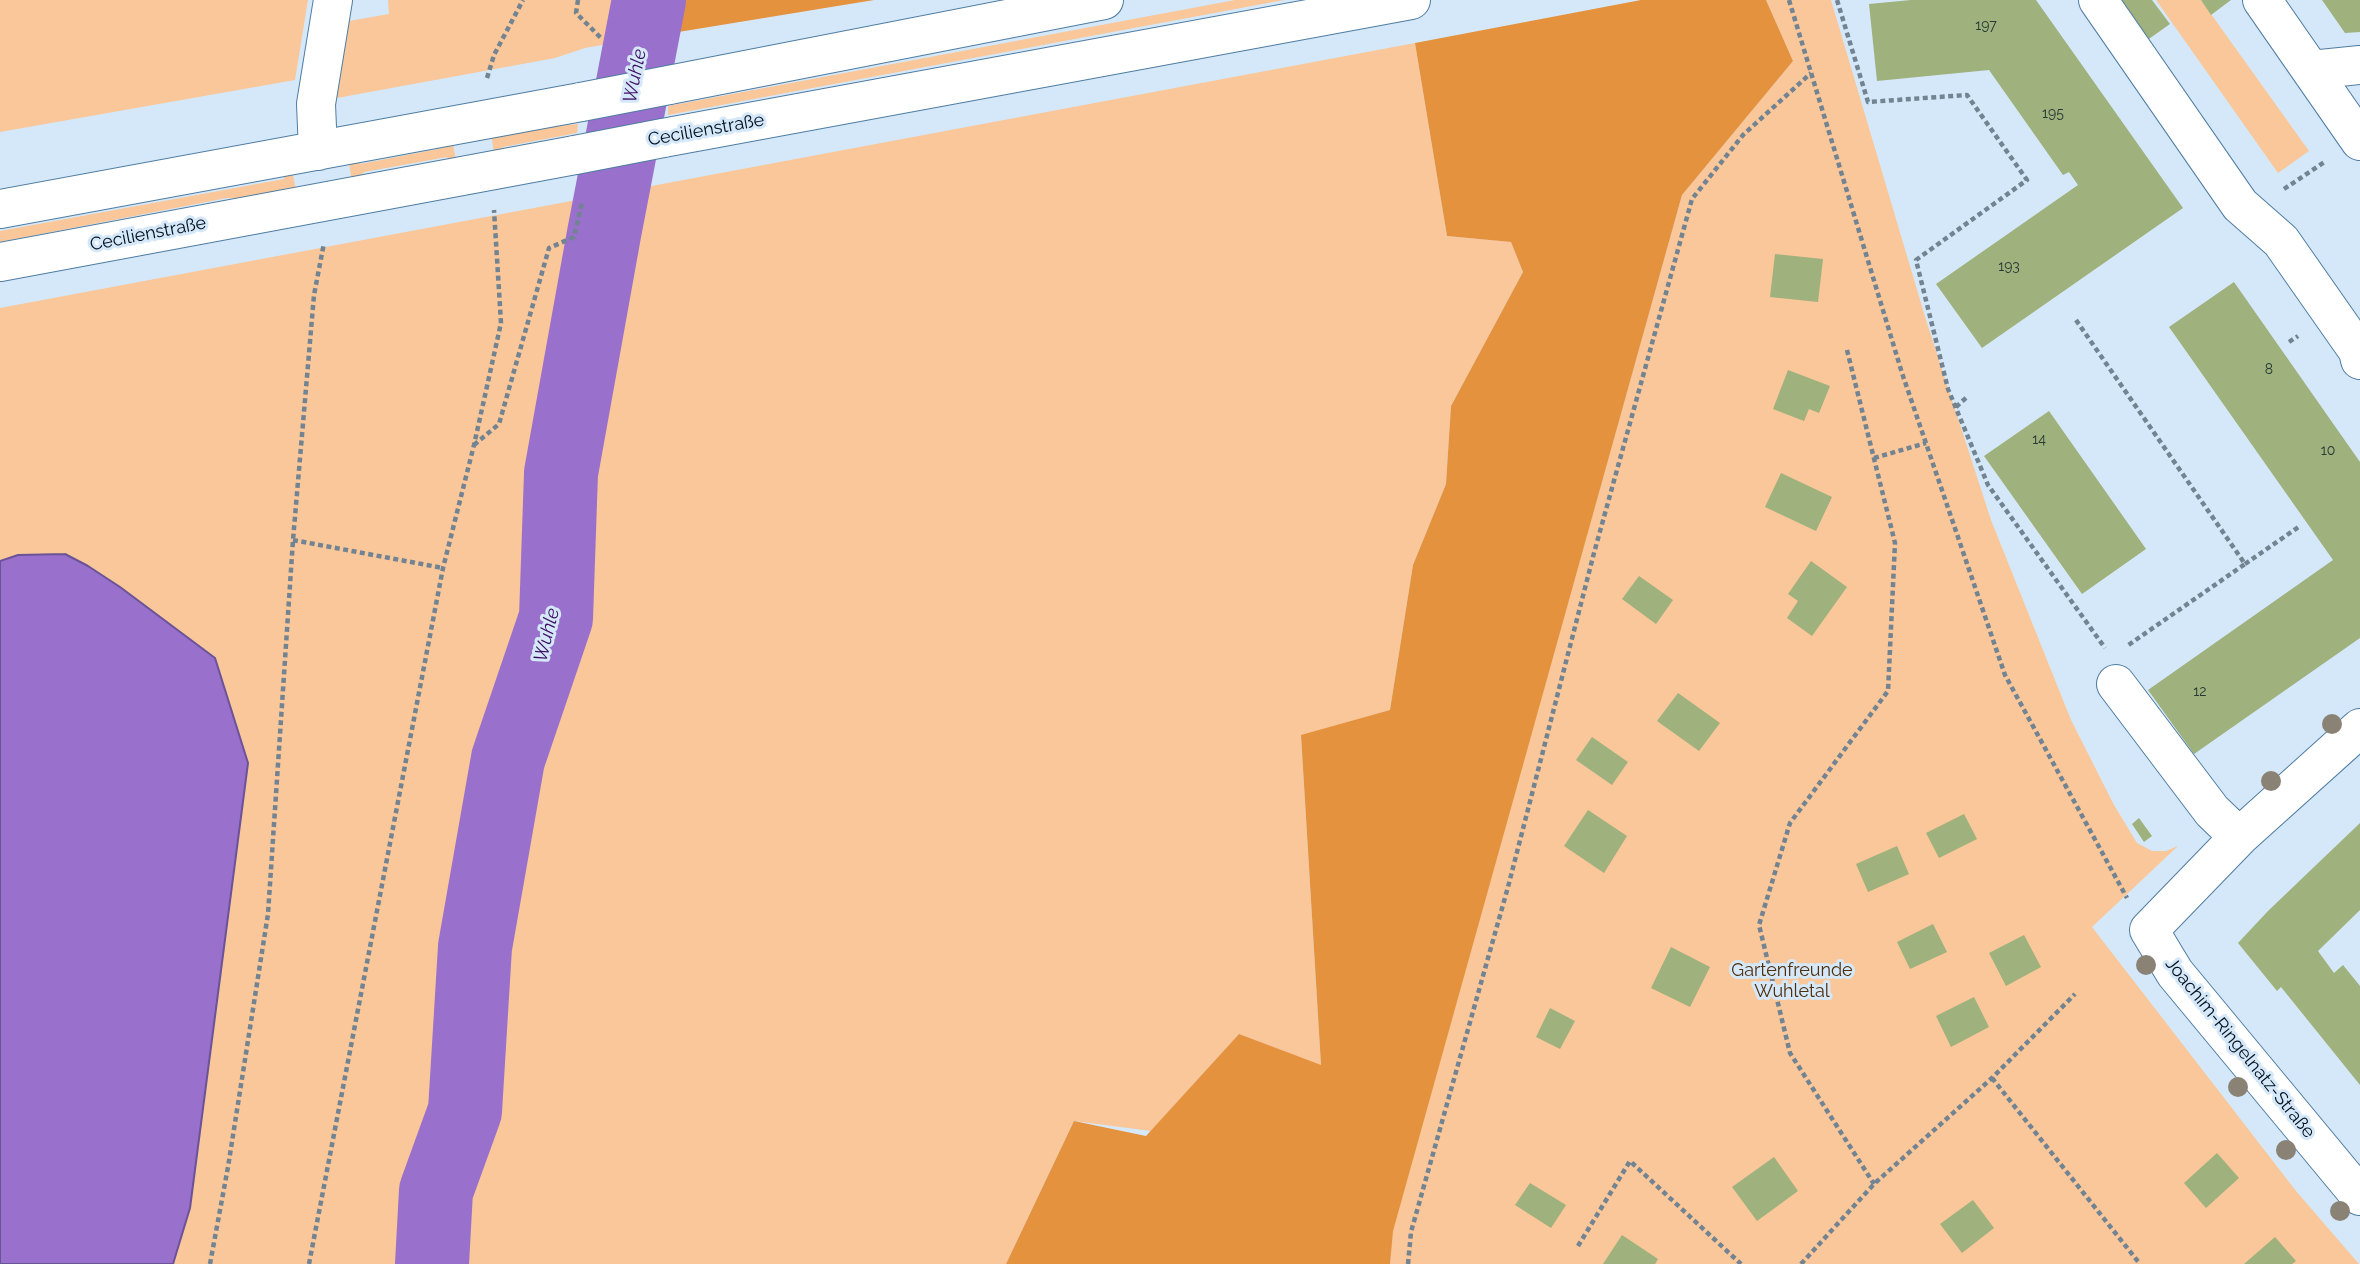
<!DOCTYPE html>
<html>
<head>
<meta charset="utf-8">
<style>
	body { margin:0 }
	canvas { display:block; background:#d5e8f9 }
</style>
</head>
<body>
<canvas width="2360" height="1264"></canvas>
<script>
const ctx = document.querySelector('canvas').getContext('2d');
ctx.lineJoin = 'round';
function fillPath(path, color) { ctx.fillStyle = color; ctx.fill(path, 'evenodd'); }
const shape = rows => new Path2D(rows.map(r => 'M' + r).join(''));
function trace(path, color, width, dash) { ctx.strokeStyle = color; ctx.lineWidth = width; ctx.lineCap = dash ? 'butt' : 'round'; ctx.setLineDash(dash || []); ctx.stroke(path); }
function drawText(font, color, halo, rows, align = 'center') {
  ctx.font = font + ' Raleway,sans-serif'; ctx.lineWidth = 6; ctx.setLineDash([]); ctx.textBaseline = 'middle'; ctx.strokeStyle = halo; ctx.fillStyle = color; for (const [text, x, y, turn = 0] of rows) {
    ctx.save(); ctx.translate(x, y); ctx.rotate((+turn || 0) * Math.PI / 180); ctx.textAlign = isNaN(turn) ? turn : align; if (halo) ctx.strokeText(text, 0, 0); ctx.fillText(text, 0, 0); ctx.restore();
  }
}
fillPath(shape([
	[0,0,308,0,295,80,0,132],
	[388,0,661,0,654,36,585,48,555,58,337,98,343,22,389,14],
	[1235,0,1284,0,668,115,668,106],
	[1766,0,1831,0,1926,320,1991,520,2071,720,2114,805,2137,843,2152,851,2166,851,2178,846,2092,927,2296,1191,2359,1264,1390,1264,1392,1231,1682,195,1793,61],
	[2156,0,2201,0,2309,151,2278,173],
	[1415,43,1447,236,1511,242,1523,272,1451,406,1446,484,1413,565,1390,710,1301,736,1321,1066,1239,1034,1151,1131,1074,1121,1006,1264,173,1264,190,1208,222,959,18,555,0,561,0,308],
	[536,124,557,126,578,124,577,133,503,147,501,152,494,154,491,133],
	[452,139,456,160,449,162,447,157,364,172,360,179,352,181,348,158,355,157,360,164,443,148,446,141],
	[292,169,296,191,253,199,227,198,0,242,0,231,284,179,283,171]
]), '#f9c799');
fillPath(shape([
	[661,0,874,0,654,36],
	[1641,0,1766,0,1793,61,1682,195,1393,1231,1390,1264,1006,1264,1074,1121,1146,1136,1239,1034,1321,1065,1301,735,1390,710,1413,565,1446,484,1451,406,1523,272,1511,242,1447,236,1415,43]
]), '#e4923d');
const water = shape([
	[65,554,88,566,120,587,215,658,248,763,190,1208,173,1264,0,1264,0,561,18,555,65,554]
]);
fillPath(water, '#9970cb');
trace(water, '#6b5397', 2);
trace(shape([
	[432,1264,436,1191,465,1111,475,947,508,759,556,618,561,473,604,234,649,0]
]), '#9970cb', 74);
fillPath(shape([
	[1911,0,2036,0,2183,208,1982,348,1936,284,2078,185,2069,172,2063,175,1989,70,1877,81,1869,4],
	[2116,0,2152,0,2170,24,2146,41],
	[2201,0,2231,0,2211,15],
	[2322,0,2360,0,2360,32,2345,33],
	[1775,254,1823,259,1818,302,1770,297],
	[2234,282,2360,462,2360,638,2194,754,2148,690,2333,560,2169,327],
	[1788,370,1830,386,1819,413,1809,409,1804,421,1773,409],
	[2049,411,2146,549,2082,594,1984,456],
	[1781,473,1832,497,1816,531,1765,507],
	[1811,561,1847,587,1812,636,1787,618,1798,601,1788,594],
	[1639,576,1673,600,1656,624,1622,599],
	[1678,693,1720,723,1699,751,1657,721],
	[1592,737,1628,762,1612,785,1576,760],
	[1588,810,1627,836,1604,873,1564,846],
	[1964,814,1977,839,1939,858,1926,833],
	[2139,818,2152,836,2144,842,2132,824],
	[2360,823,2360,910,2318,951,2334,973,2343,965,2360,986,2360,1085,2281,987,2277,991,2238,943,2268,911],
	[1897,846,1909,874,1868,892,1856,864],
	[1933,924,1947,952,1910,969,1897,942],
	[2024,935,2041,967,2006,986,1989,953],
	[1671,947,1710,967,1690,1007,1651,988],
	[1974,997,1989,1027,1951,1047,1936,1016],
	[1550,1008,1575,1021,1560,1049,1536,1037],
	[2217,1153,2239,1178,2206,1208,2184,1183],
	[1774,1157,1798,1191,1757,1221,1732,1187],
	[1530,1183,1566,1205,1551,1228,1515,1205],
	[1973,1200,1994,1228,1962,1253,1940,1224],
	[1622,1235,1658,1259,1655,1264,1603,1264],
	[2275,1237,2296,1261,2292,1264,2244,1264]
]), '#9fb17c');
const minor = shape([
	[2098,0,2240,205,2281,241,2358,351,2360,360],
	[2262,0,2360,141],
	[2311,70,2360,65],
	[669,85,1104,0],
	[663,138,1411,0],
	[318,151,316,104,333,0],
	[0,209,581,102],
	[0,262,575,155],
	[2116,684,2212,811,2239,837],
	[2360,728,2239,837,2149,930,2175,973,2360,1196]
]);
trace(minor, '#4f7da2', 40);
trace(shape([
	[578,0,576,13,602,39],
	[1789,0,1902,373,2005,675,2127,898],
	[1837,0,1868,102,1967,95,2027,180,1916,260,1948,389,1988,485,2105,648],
	[487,78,494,55,523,0],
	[2284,189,2326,161],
	[2076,320,2245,564,2127,646],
	[2289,342,2298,336],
	[1847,350,1895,543,1888,691,1790,823,1759,925,1790,1053,1874,1184],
	[1956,407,1968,396],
	[474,445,499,424,549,248,574,237,582,203],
	[1874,458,1926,443],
	[293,540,443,568],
	[2245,564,2300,526],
	[1992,1078,2140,1264],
	[1578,1246,1630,1161,1741,1264],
	[210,1264,228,1167,268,914,293,540,314,295,324,243],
	[309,1264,443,568,474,445,501,323,494,210],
	[1408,1264,1411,1232,1508,887,1594,553,1692,199,1743,135,1811,73],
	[1801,1264,1874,1184,1992,1078,2075,994]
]), '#728392', 4.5, [5, 3.5]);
trace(minor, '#fff', 38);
const minorBridge = shape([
	[581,102,669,85],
	[575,155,663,138]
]);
trace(minorBridge, '#4f7da2', 40, []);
trace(minorBridge, '#fff', 38);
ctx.fillStyle = '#8b8276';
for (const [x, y] of [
	[2332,724],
	[2271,781],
	[2146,965],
	[2238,1087],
	[2286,1150],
	[2340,1211]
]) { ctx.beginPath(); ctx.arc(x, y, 10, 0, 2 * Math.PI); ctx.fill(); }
drawText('14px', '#283835', null, [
	["197",1986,26],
	["195",2053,114],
	["193",2009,267],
	["8",2269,370],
	["14",2039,440],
	["10",2328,451],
	["12",2200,692]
]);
drawText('18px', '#010f1d', '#d5e8f9', [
	["Cecilienstraße",706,130,-10],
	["Cecilienstraße",148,234,-11],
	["Joachim-Ringelnatz-Straße",2240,1048,51]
]);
drawText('18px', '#4f2e0b', '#d5e8f9', [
	["Gartenfreunde",1792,971],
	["Wuhletal",1792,992]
]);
drawText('italic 19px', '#3b0c61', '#d5e8f9', [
	["Wuhle",635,76,-79],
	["Wuhle",547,635,-76]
]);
</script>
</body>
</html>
